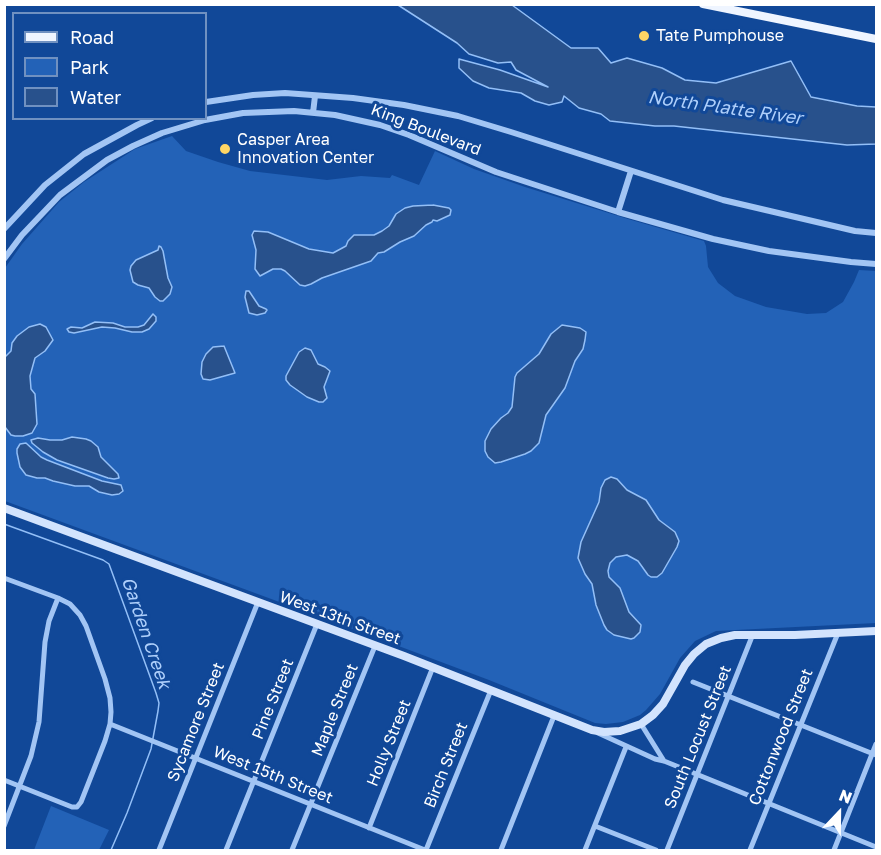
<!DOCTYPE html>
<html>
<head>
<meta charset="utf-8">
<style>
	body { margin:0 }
	#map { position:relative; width:881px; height:855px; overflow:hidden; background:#114898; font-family:"Golos Text",sans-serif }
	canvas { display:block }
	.frame { position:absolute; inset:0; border:6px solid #fff; pointer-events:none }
	.legend { position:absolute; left:12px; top:12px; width:195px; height:108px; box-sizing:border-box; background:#114898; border:2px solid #7091c1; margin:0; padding:8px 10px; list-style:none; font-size:18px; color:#fff }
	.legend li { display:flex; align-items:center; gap:12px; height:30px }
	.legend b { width:30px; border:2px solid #7091c1 }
	.north { position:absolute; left:809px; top:783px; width:60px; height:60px; -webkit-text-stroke:4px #114898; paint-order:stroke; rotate:22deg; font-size:16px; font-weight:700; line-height:24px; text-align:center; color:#fff }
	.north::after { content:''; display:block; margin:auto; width:21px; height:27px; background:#fff; clip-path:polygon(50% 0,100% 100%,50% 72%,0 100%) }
</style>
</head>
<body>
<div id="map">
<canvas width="881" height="855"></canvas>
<div class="frame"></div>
<ul class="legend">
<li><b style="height:8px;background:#eff5ff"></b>Road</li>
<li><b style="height:16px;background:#2362b7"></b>Park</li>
<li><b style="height:16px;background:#28518c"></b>Water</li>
</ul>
<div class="north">N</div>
</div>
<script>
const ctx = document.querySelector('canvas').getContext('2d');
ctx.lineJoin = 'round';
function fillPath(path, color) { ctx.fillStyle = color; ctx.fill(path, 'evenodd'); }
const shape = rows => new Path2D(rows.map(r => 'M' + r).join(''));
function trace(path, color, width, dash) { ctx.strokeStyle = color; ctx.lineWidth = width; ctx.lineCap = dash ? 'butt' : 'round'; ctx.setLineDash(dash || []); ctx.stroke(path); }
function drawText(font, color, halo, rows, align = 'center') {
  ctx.font = font + ' "Golos Text",sans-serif'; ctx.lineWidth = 6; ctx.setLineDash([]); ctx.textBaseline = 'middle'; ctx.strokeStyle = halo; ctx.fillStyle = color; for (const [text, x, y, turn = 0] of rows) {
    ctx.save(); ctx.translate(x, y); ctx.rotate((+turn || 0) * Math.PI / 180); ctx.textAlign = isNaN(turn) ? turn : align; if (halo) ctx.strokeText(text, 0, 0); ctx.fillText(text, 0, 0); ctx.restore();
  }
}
fillPath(shape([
	[172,136,186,151,218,162,250,171,327,180,361,176,390,178,392,175,419,185,435,151,474,169,525,187,628,219,704,241,706,246,708,267,718,283,735,296,766,307,807,314,826,313,843,302,854,282,859,270,876,271,876,623,716,631,695,641,680,658,660,694,646,710,640,715,623,722,606,724,595,723,489,680,380,639,5,501,5,268,22,244,59,202,84,182,135,149],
	[51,806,109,830,99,850,34,850]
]), '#2362b7');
const water = shape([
	[398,5,512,5,571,48,598,48,611,63,627,58,662,68,685,80,716,83,791,61,811,97,857,106,876,107,876,144,847,145,674,126,655,126,610,121,601,114,579,108,564,96,562,102,549,105,535,101,521,93,489,88,473,81,459,68,459,59,500,70,548,87,516,70,511,62,498,63,469,54,457,43,398,5],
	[433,205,449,208,451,210,450,215,437,221,433,220,432,222,426,225,414,236,400,242,384,252,378,253,371,261,322,278,311,284,305,286,300,285,285,271,281,269,273,269,260,276,255,269,256,250,252,235,254,231,268,232,309,249,333,253,346,246,348,241,354,235,374,235,382,231,389,226,396,214,405,208,413,206,433,205],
	[159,246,161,247,163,251,168,278,172,287,170,294,163,301,160,301,155,297,149,288,138,285,133,282,130,270,131,266,136,260,158,250,159,246],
	[246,291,249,291,259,306,266,309,267,310,265,313,257,315,249,313,245,297,246,291],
	[153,314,156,317,156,321,149,329,142,332,132,332,115,328,102,327,74,333,69,332,67,329,71,327,82,328,95,322,113,323,125,327,138,327,144,325,153,314],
	[40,324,46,327,53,340,45,351,35,358,30,376,31,389,35,394,37,424,32,433,23,436,15,436,11,435,5,427,5,357,11,351,12,343,17,336,29,327,40,324],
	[562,325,580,328,586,332,585,340,583,349,575,361,565,388,546,415,539,443,531,451,525,454,501,462,495,463,488,457,485,451,485,441,491,429,501,418,508,413,512,407,515,377,517,373,539,354,551,334,562,325],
	[224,346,235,373,210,380,203,379,201,374,202,362,206,354,213,347,224,346],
	[305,348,311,350,318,364,325,367,330,371,324,387,327,398,323,402,319,402,307,397,290,385,286,380,286,376,299,352,305,348],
	[72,437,86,439,91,441,98,447,101,457,118,474,119,478,114,479,108,478,57,460,43,452,32,443,31,440,38,438,50,440,62,440,72,437],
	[26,443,41,457,47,460,102,481,121,485,123,491,119,494,112,495,99,492,89,486,75,486,53,481,45,478,37,478,26,475,20,467,17,453,17,449,20,444,26,443],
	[611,477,617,479,627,490,646,500,659,520,675,532,679,541,677,547,662,573,657,577,651,577,648,575,638,561,627,555,616,557,610,563,608,571,609,577,620,588,629,612,641,625,640,632,634,638,631,639,614,635,607,630,604,625,596,605,592,584,585,574,578,558,581,542,599,502,601,488,605,480,611,477]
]);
fillPath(water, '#28518c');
trace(water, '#93bff7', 1.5);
trace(shape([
	[4,524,103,560,109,564,156,693,159,703,158,711,151,749,127,813,111,850]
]), '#93bff7', 1.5);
trace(shape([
	[4,578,58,598,70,604,80,615,86,626,105,679,110,698,111,712,110,724,105,741,81,802,77,807,72,807,4,780],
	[693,682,876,755],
	[110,724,425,850],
	[641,724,664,761],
	[598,733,655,759,664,761,876,847],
	[4,826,31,756,39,722,45,642,49,621,58,598],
	[595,826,656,850],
	[369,828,433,667],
	[159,850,258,602],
	[226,850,317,624],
	[292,850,375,646],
	[426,850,491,690],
	[501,850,554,716],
	[585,850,626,747],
	[667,850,753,634],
	[750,850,838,633],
	[834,850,876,744]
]), '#a2c5f4', 5);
trace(shape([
	[206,102,253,95,285,93,353,98,404,105,458,116,511,132,723,200,855,231,876,233],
	[313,113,315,96],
	[618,212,631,171],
	[4,229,45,185,84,154,137,125,152,118],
	[4,259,22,235,60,195,107,160,133,146,162,133,205,120,243,113,294,111,335,115,380,125,409,135,496,172,618,212,713,239,769,251,851,262,876,264]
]), '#a2c5f4', 6);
trace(shape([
	[4,508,404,656,592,730,604,732,620,731,641,724,653,715,663,704,685,665,694,654,706,644,721,638,735,635,795,635,876,631]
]), '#d2e3fd', 8);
trace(shape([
	[703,4,876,39]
]), '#eff5ff', 8);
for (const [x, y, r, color] of [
	[644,36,6,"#ffd665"],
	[225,149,6,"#ffd665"]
]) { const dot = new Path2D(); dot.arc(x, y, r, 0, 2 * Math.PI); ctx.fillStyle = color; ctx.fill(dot); trace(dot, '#114898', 2); }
drawText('16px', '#fff', '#114898', [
	["Tate Pumphouse",656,36],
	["Casper Area",237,140],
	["Innovation Center",237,158]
], 'left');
drawText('16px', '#fff', '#114898', [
	["King Boulevard",426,130,21],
	["West 13th Street",340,618,20],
	["Pine Street",273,699,-68],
	["Maple Street",335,710,-68],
	["Sycamore Street",196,722,-68],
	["South Locust Street",698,737,-68],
	["Cottonwood Street",781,737,-68],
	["Holly Street",389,743,-68],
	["Birch Street",446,765,-68],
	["West 15th Street",273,775,22]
]);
drawText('italic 18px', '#aecffb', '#114898', [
	["North Platte River",725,108,8],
	["Garden Creek",146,633,71]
]);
</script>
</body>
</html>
